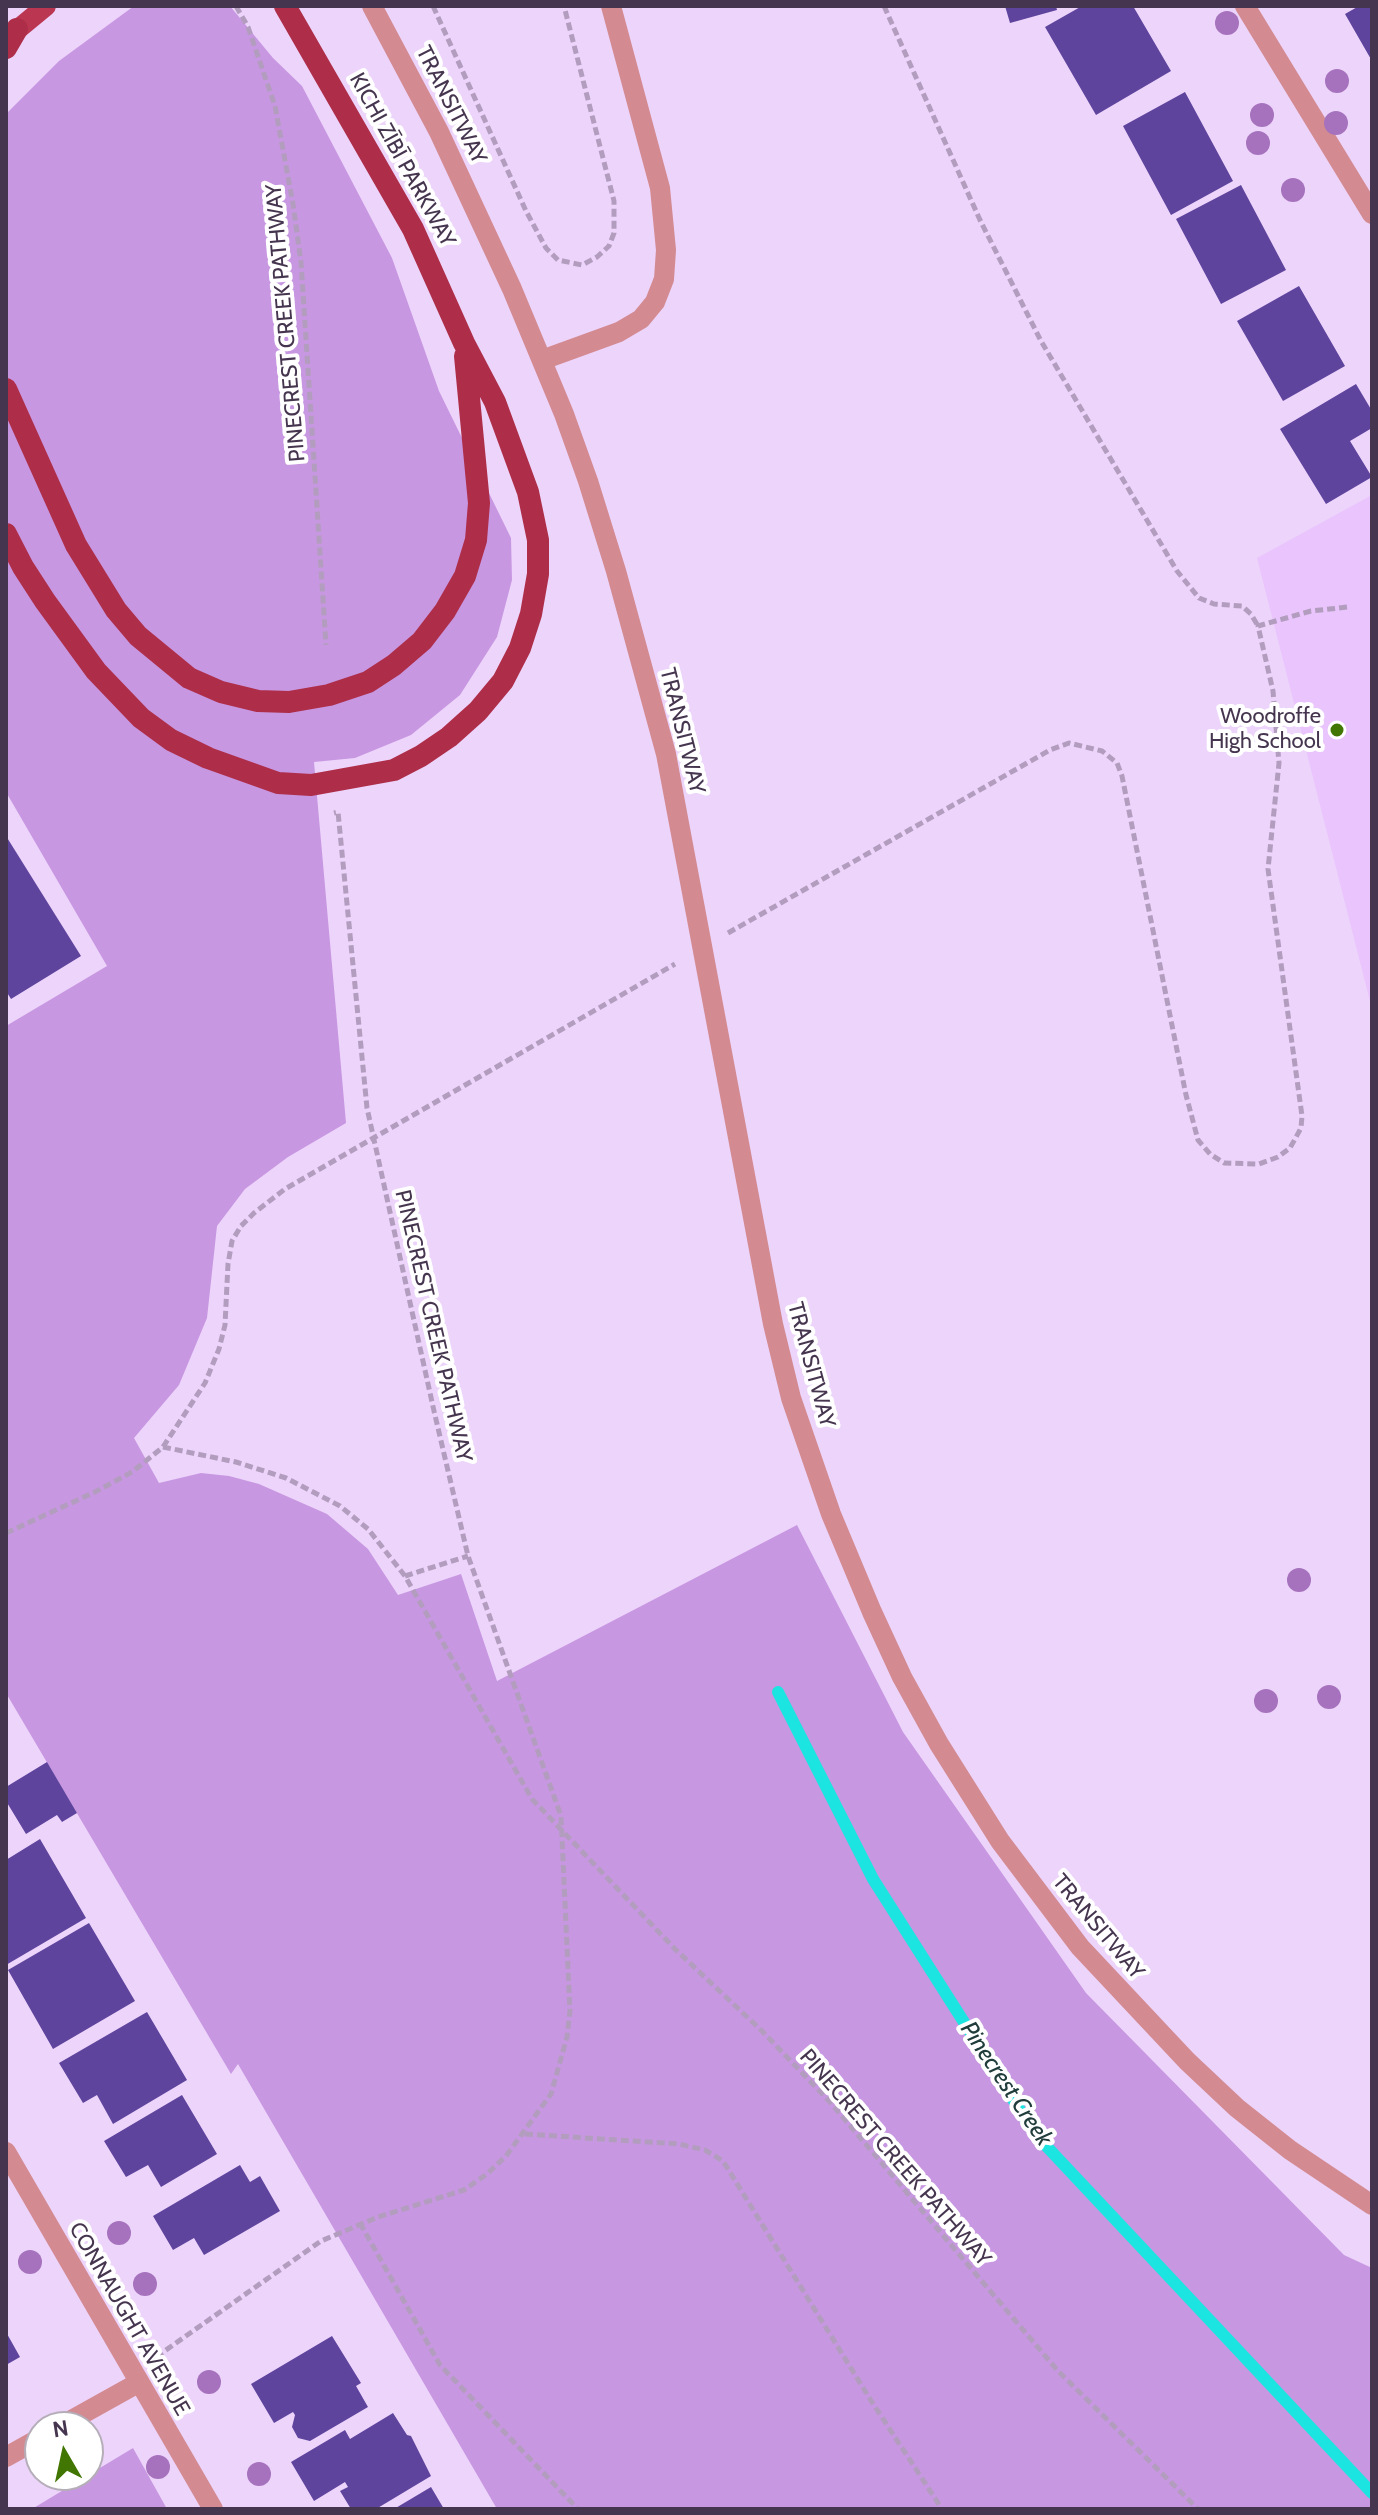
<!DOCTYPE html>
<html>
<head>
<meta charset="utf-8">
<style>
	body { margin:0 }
	#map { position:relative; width:1378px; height:2515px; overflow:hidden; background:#edd4fb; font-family:Cabin,sans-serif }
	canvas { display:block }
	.frame { position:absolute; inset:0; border:8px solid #46354f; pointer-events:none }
	.north { position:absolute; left:24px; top:2411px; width:80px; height:80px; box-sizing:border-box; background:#fff; border:2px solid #b5aeb9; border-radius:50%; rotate:351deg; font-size:22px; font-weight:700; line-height:32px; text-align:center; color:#46354f }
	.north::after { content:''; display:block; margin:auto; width:28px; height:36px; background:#427602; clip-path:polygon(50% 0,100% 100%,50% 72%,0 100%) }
</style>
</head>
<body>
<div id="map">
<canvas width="1378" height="2515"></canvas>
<div class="frame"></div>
<div class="north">N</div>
</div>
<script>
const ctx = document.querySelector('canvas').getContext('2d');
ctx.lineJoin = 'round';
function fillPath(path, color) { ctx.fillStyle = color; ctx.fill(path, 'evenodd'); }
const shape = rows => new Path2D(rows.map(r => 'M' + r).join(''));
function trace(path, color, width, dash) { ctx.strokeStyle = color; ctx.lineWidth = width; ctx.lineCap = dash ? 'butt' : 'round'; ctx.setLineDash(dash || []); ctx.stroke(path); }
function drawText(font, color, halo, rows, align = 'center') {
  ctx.font = font + ' Cabin,sans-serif'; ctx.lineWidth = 8; ctx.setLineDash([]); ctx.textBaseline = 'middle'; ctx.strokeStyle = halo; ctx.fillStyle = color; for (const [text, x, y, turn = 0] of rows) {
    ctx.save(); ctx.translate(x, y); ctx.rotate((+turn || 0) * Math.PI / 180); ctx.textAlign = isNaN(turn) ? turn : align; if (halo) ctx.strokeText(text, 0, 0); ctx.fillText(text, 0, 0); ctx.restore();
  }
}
fillPath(shape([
	[1372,495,1372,1009,1257,558]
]), '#e9c4fd');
fillPath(shape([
	[134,6,230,6,273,58,302,86,392,258,439,391,511,538,512,580,497,637,460,695,411,735,355,758,314,762,346,1123,288,1157,245,1189,217,1226,207,1318,179,1385,134,1438,159,1483,201,1473,229,1476,259,1484,327,1514,368,1549,398,1595,461,1574,497,1681,797,1525,903,1732,1086,1993,1344,2255,1372,2268,1372,2509,497,2509,238,2064,231,2074,6,1693,6,1026,107,966,6,792,6,114,59,61],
	[133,2448,167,2509,32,2509]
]), '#c897e1');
trace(shape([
	[778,1692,873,1879,1035,2134,1372,2493]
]), '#1be4e1', 12);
fillPath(shape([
	[1005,6,1056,6,1057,10,1010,23],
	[1082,6,1133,6,1171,71,1096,115,1045,27],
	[1359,6,1372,6,1372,61,1345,14],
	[1185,92,1233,181,1171,215,1123,126],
	[1241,185,1286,270,1221,304,1176,219],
	[1299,286,1345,366,1283,401,1237,321],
	[1356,384,1372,411,1372,428,1350,441,1372,477,1326,504,1280,429],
	[6,836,81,956,11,999,6,991],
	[47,1762,77,1813,62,1822,57,1815,26,1834,6,1801,6,1787],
	[40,1839,86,1918,6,1965,6,1860],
	[89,1923,135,2001,53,2049,8,1970],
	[147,2012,187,2080,113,2124,97,2095,83,2103,59,2063],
	[182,2095,217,2154,161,2187,148,2165,126,2177,104,2141],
	[240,2165,250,2182,260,2176,280,2211,204,2255,194,2238,173,2250,153,2216],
	[6,2332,20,2357,6,2365],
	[332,2336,361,2383,356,2386,368,2407,310,2441,298,2438,292,2427,295,2415,293,2412,274,2423,251,2384],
	[393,2413,407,2435,411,2436,431,2476,376,2509,351,2509,340,2491,348,2487,345,2482,314,2501,291,2462,345,2430,350,2439],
	[431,2487,444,2509,394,2509]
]), '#5e449d');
trace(shape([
	[236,6,248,27,275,106,293,204,301,262,326,645],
	[433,6,526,211,546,248,558,260,582,265,597,257,609,246,614,233,614,201,564,6],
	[884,6,980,220,1041,341,1177,571,1199,598,1214,604,1242,606,1251,614,1258,626],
	[728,933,1050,750,1069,743,1102,751,1117,763,1122,776,1186,1095,1198,1140,1210,1154,1224,1163,1259,1164,1278,1157,1290,1148,1301,1128,1302,1116,1268,869,1279,763,1273,691,1258,626,1311,611,1348,607],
	[163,1447,236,1462,286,1478,340,1506,368,1529,405,1576,532,1799,675,1949,762,2031,830,2102,1058,2371,1198,2509],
	[6,1533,95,1492,132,1472,163,1447,205,1383,219,1349,225,1325,228,1264,232,1241,241,1226,254,1213,285,1189,675,964],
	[405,1576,468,1556],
	[525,2134,679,2144,705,2150,723,2161,870,2399,942,2509],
	[360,2223,440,2365,578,2509],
	[156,2357,321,2241,378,2217,464,2190,487,2174,506,2156,551,2094,567,2037,570,2011,561,1816,468,1556,434,1411,367,1108,338,812,334,813]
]), '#b39dbf', 5, [8, 4]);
trace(shape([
	[372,6,439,132,512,289,564,414,588,481,616,571,666,754,773,1324,791,1398,831,1514,872,1612,902,1677,939,1744,1000,1841,1080,1947,1187,2061,1237,2108,1290,2150,1372,2205],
	[542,360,619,332,641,319,655,302,664,279,666,250,660,188,611,6]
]), '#d38a91', 20);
trace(shape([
	[1245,6,1372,214],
	[6,2152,213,2509],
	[59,2427,138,2383],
	[6,2457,40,2438]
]), '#d38a91', 20);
trace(shape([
	[6,39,46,6]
]), '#bb3651', 20);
trace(shape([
	[6,48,17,29],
	[6,389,76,545,116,610,138,636,189,678,221,692,258,701,289,702,329,695,368,682,394,665,422,641,445,611,465,576,476,540,479,503,465,356],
	[6,534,23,567,45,601,96,671,141,718,171,740,208,758,278,783,311,785,394,770,421,756,449,737,478,711,503,681,520,648,531,614,538,574,538,540,528,492,495,402,464,343,413,229,285,6]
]), '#ae2e49', 22);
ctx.fillStyle = '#a672bd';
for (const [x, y] of [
	[1227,23],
	[1337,81],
	[1262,115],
	[1336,123],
	[1258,143],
	[1293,190],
	[1299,1580],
	[1329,1697],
	[1266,1701],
	[119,2233],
	[30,2262],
	[145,2284],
	[209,2382],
	[158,2467],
	[259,2474]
]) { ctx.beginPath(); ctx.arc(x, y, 12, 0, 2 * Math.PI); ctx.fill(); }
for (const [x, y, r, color] of [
	[1337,730,8,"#427602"]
]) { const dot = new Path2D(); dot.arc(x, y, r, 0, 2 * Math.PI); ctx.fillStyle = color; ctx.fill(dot); trace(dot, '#fff', 3); }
drawText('22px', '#46354f', '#fff', [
	["TRANSITWAY",451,105,63],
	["KICHI ZĪBĪ PARKWAY",402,160,61],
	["PINECREST CREEK PATHWAY",286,323,-95],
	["TRANSITWAY",682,731,76],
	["PINECREST CREEK PATHWAY",433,1326,77],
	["TRANSITWAY",811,1365,75],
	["TRANSITWAY",1098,1927,50],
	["PINECREST CREEK PATHWAY",895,2158,49],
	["CONNAUGHT AVENUE",129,2319,60]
]);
drawText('22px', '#46354f', '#fff', [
	["Woodroffe",1321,717],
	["High School",1321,742]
], 'right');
drawText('italic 24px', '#203c3b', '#fff', [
	["Pinecrest Creek",1006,2084,56]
]);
</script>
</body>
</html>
